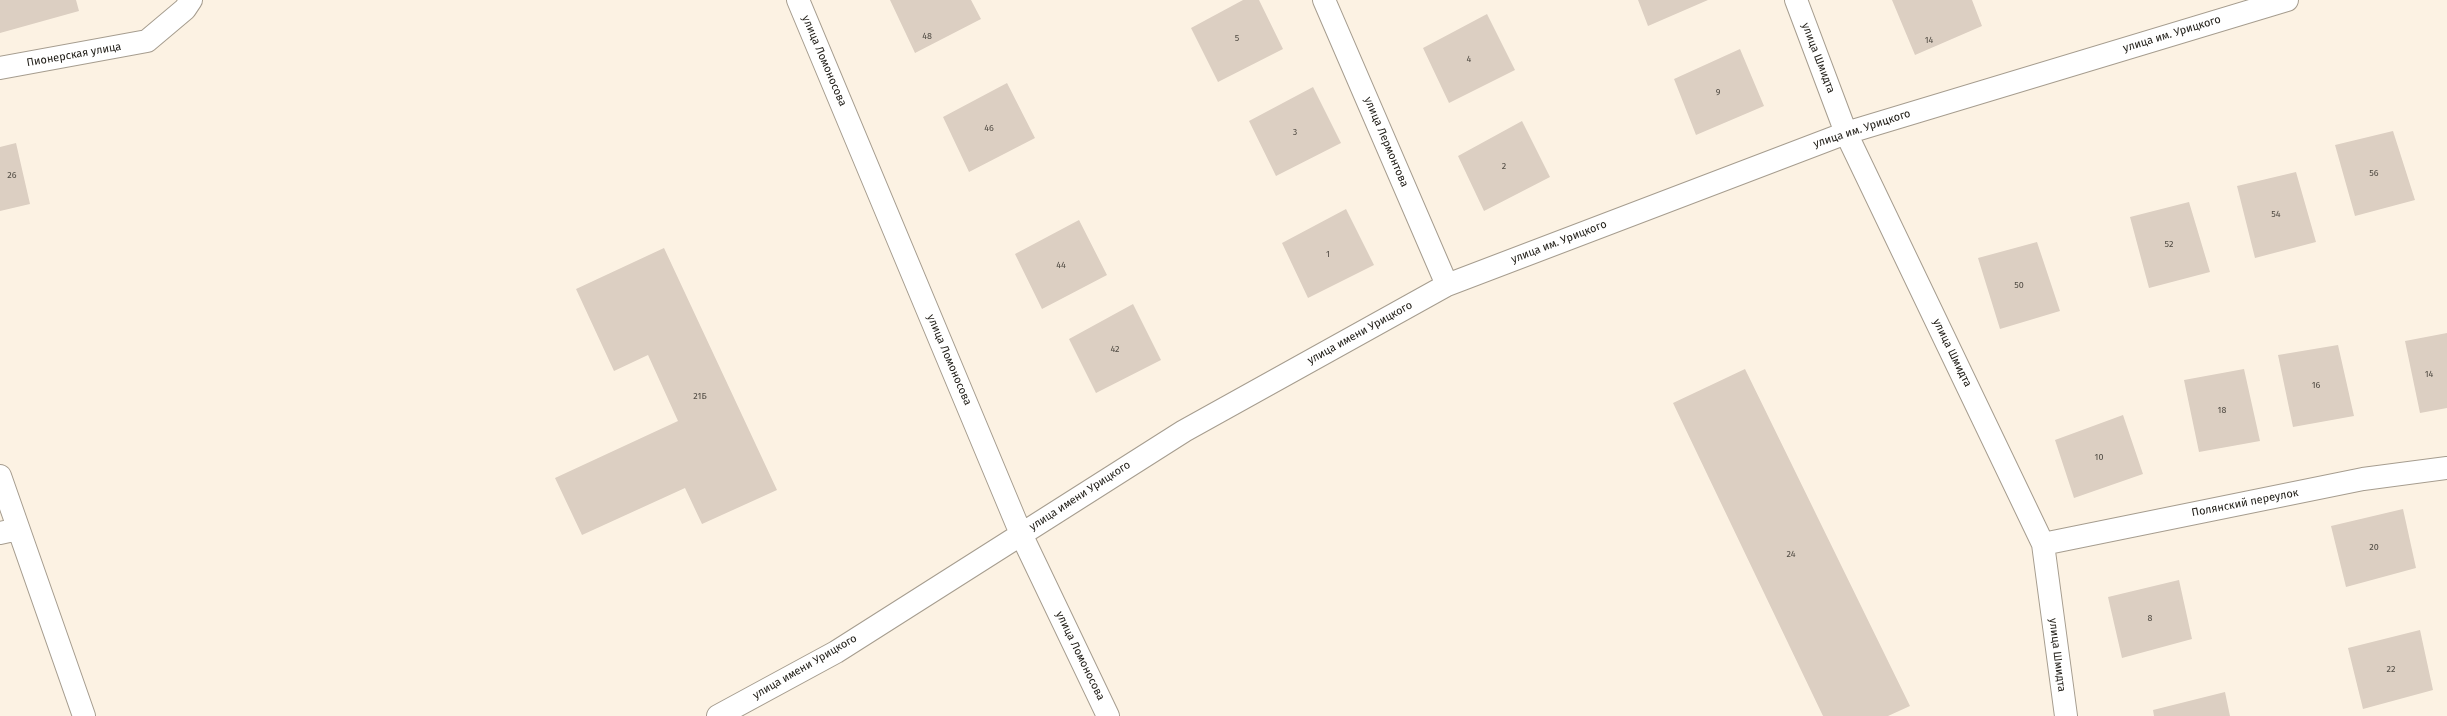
<!DOCTYPE html>
<html>
<head>
<meta charset="utf-8">
<style>
	body { margin:0 }
	canvas { display:block; background:#fcf2e3 }
</style>
</head>
<body>
<canvas width="2447" height="716"></canvas>
<script>
const ctx = document.querySelector('canvas').getContext('2d');
ctx.lineJoin = 'round';
function fillPath(path, color) { ctx.fillStyle = color; ctx.fill(path, 'evenodd'); }
const shape = rows => new Path2D(rows.map(r => 'M' + r).join(''));
function trace(path, color, width, dash) { ctx.strokeStyle = color; ctx.lineWidth = width; ctx.lineCap = dash ? 'butt' : 'round'; ctx.setLineDash(dash || []); ctx.stroke(path); }
function drawText(font, color, halo, rows, align = 'center') {
  ctx.font = font + ' "Fira Sans",sans-serif'; ctx.lineWidth = 4; ctx.setLineDash([]); ctx.textBaseline = 'middle'; ctx.strokeStyle = halo; ctx.fillStyle = color; for (const [text, x, y, turn = 0] of rows) {
    ctx.save(); ctx.translate(x, y); ctx.rotate((+turn || 0) * Math.PI / 180); ctx.textAlign = isNaN(turn) ? turn : align; if (halo) ctx.strokeText(text, 0, 0); ctx.fillText(text, 0, 0); ctx.restore();
  }
}
fillPath(shape([
	[0,0,76,0,79,11,0,33],
	[890,0,971,0,981,19,915,53],
	[1243,0,1259,0,1283,49,1218,82,1191,28],
	[1638,0,1708,0,1648,26],
	[1892,0,1972,0,1982,26,1915,55],
	[1487,14,1515,70,1449,103,1423,48],
	[1740,49,1764,106,1696,135,1674,79],
	[1007,83,1035,138,969,172,943,117],
	[1313,87,1341,143,1276,176,1249,121],
	[1522,121,1550,177,1484,211,1458,156],
	[2393,131,2415,200,2355,216,2335,145],
	[16,143,30,204,0,211,0,147],
	[2296,172,2316,242,2255,258,2237,186],
	[2189,202,2210,272,2149,288,2130,217],
	[1346,209,1374,265,1308,298,1282,243],
	[1079,220,1107,275,1042,309,1015,254],
	[2037,242,2060,311,2000,329,1978,258],
	[664,248,777,490,702,524,685,488,582,535,555,478,678,421,648,355,614,371,576,289],
	[1133,304,1161,360,1096,393,1069,339],
	[2447,333,2447,408,2420,413,2405,341],
	[2338,345,2354,416,2293,427,2278,355],
	[1745,369,1910,706,1888,716,1823,716,1673,403],
	[2244,369,2260,441,2199,452,2184,380],
	[2123,415,2143,474,2074,498,2055,440],
	[2403,509,2416,568,2346,587,2331,526],
	[2179,580,2192,639,2122,658,2108,597],
	[2420,630,2433,690,2363,709,2348,648],
	[2225,692,2230,716,2154,716,2153,710]
]), '#dccfc2');
const street = shape([
	[798,0,1021,534,1108,716],
	[1324,0,1447,285],
	[1796,0,1846,133,2043,544,2066,716],
	[0,68,147,41,185,9,191,0],
	[0,476,84,716],
	[0,533,18,529],
	[2043,544,2363,479,2447,468],
	[718,716,836,652,1184,431,1447,285,1846,133,2287,0]
]);
trace(street, '#a69d8f', 24);
trace(street, '#fff', 22);
drawText('9px', '#514c44', null, [
	["48",927,36],
	["5",1237,38],
	["14",1929,40],
	["4",1469,59],
	["9",1718,92],
	["46",989,128],
	["3",1295,132],
	["2",1504,166],
	["56",2374,173],
	["26",12,175],
	["54",2276,214],
	["52",2169,244],
	["1",1328,254],
	["44",1061,265],
	["50",2019,285],
	["42",1115,349],
	["14",2429,374],
	["16",2316,385],
	["21Б",700,396],
	["18",2222,410],
	["10",2099,457],
	["20",2374,547],
	["24",1791,554],
	["8",2150,618],
	["22",2391,669]
]);
drawText('11px', '#23201a', '#fff', [
	["улица им. Урицкого",2172,34,-17],
	["Пионерская улица",74,55,-10],
	["улица Шмидта",1818,58,69],
	["улица Ломоносова",824,61,67],
	["улица им. Урицкого",1862,129,-18],
	["улица Лермонтова",1386,142,67],
	["улица им. Урицкого",1559,242,-21],
	["улица имени Урицкого",1360,333,-29],
	["улица Шмидта",1952,353,64],
	["улица Ломоносова",949,360,67],
	["улица имени Урицкого",1080,496,-33],
	["Полянский переулок",2245,503,-11],
	["улица Шмидта",2057,655,83],
	["улица Ломоносова",1080,656,64],
	["улица имени Урицкого",805,667,-30]
]);
</script>
</body>
</html>
